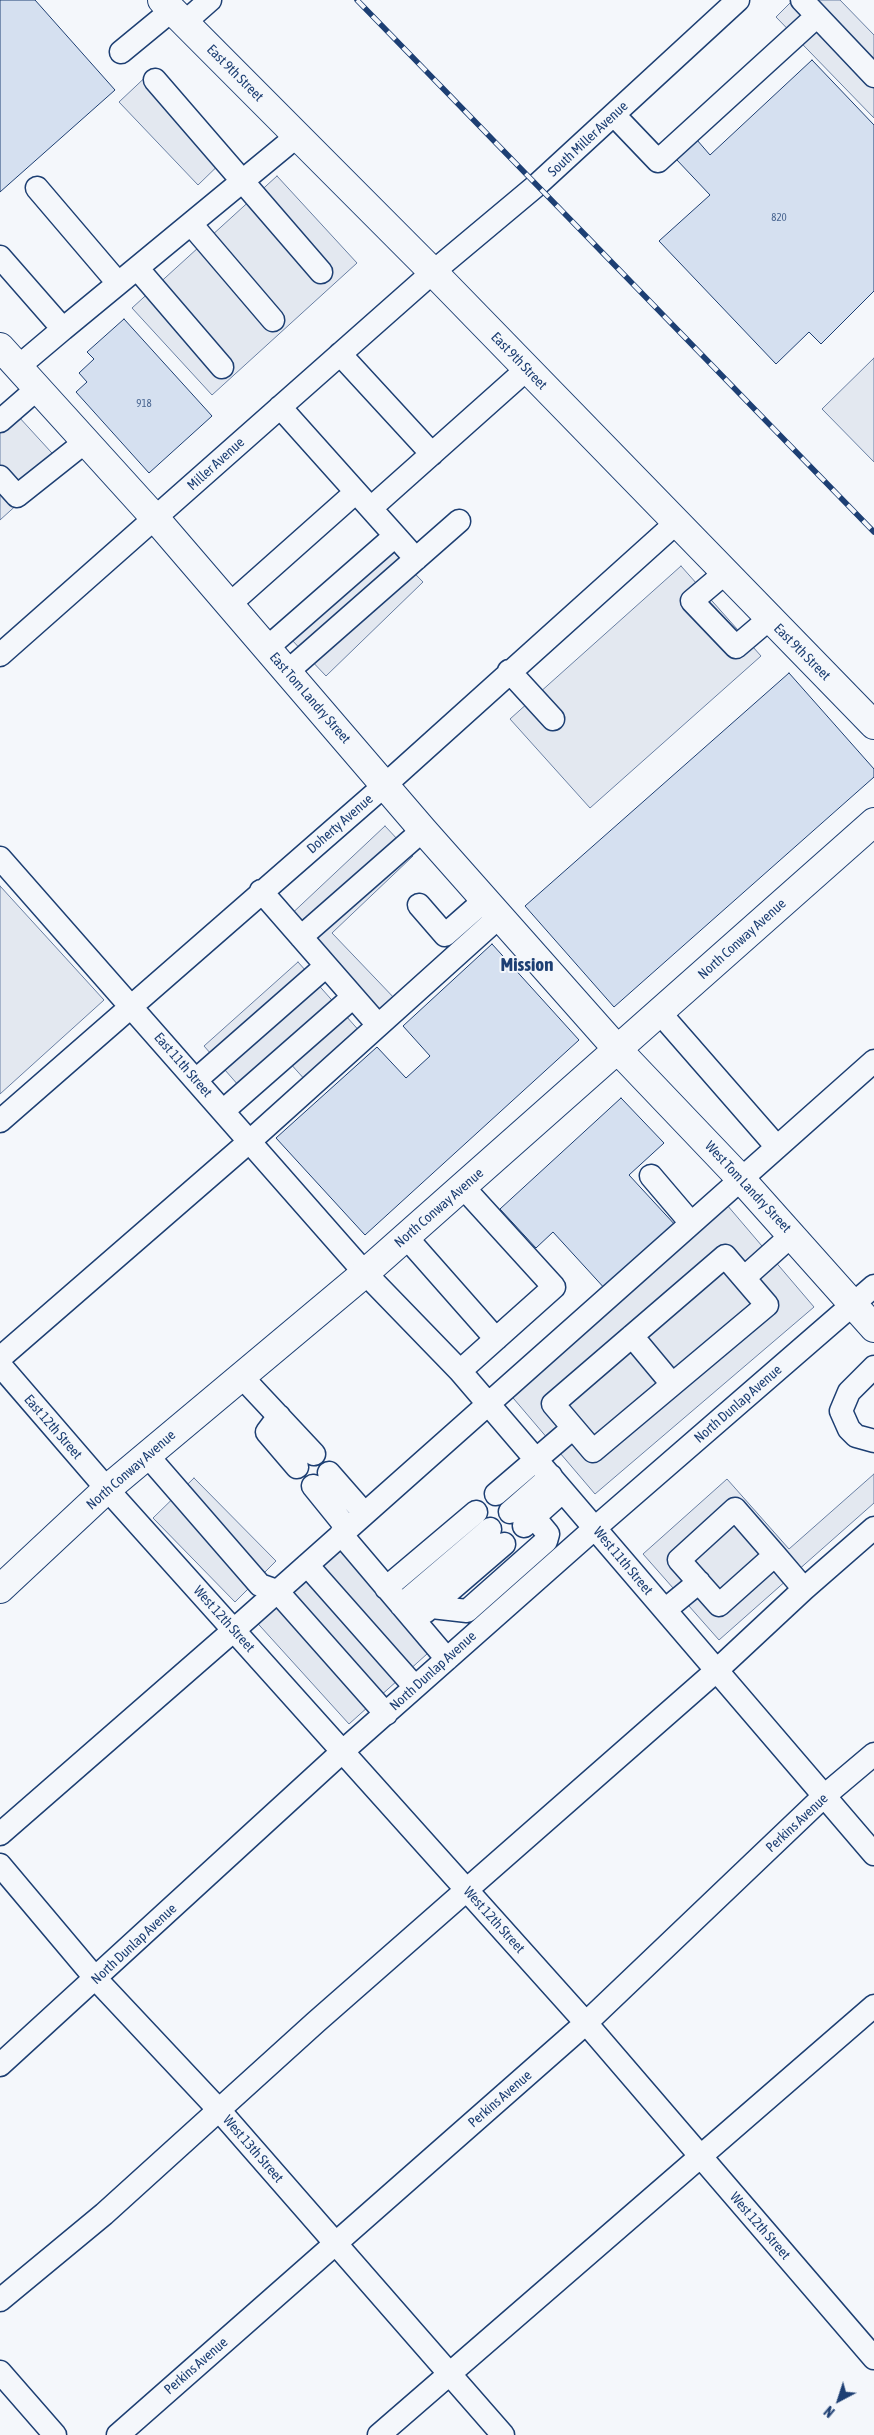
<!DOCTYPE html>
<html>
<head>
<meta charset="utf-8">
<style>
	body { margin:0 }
	#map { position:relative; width:874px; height:2435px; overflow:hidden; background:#f4f7fb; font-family:"Asap Condensed",sans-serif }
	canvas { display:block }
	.north { position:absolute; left:814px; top:2375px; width:50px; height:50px; -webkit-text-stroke:4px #f4f7fb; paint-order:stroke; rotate:220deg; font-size:14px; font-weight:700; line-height:20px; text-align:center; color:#1d3f73 }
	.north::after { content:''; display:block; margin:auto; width:18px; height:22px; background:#1d3f73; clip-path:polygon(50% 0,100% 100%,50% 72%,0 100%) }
</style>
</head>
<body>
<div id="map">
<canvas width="874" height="2435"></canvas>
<div class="north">N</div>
</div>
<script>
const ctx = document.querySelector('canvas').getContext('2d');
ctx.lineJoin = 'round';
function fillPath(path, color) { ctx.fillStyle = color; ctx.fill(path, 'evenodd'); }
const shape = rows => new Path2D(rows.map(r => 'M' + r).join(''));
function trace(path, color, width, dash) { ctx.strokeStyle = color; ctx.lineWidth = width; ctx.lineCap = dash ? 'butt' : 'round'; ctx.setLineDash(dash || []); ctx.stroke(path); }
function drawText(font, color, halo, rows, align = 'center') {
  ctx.font = font + ' "Asap Condensed",sans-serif'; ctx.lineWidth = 4; ctx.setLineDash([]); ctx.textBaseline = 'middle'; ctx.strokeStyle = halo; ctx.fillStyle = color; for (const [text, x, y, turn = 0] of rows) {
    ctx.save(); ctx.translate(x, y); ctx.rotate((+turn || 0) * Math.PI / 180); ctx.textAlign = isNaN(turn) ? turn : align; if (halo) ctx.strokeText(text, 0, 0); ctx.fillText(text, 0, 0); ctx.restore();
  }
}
const parking = shape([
	[793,0,840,0,874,35,874,118,776,17,793,0],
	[153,70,232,152,198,185,119,102,153,70],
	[277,176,357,263,212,395,132,308,277,176],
	[874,358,874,462,822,409,874,358],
	[18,416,62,464,0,520,0,433,18,416],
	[387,545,423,582,326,676,290,638,387,545],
	[681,566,761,656,590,808,510,719,681,566],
	[385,826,413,856,332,933,397,1001,378,1018,285,920,385,826],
	[0,886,104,1000,0,1094,0,886],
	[298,962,362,1034,307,1082,279,1051,239,1086,204,1046,298,962],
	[727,1205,814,1307,595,1494,508,1392,727,1205],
	[874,1474,874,1503,719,1640,643,1554,727,1479,789,1549,874,1474],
	[194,1478,276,1561,235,1602,153,1518,194,1478],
	[338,1537,437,1645,349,1724,251,1616,338,1537]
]);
fillPath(parking, '#e3e8f0');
trace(parking, '#687fa3', 1);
const building = shape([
	[0,0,35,0,115,90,0,192,0,0],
	[812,60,874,125,874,291,821,344,809,332,776,364,659,241,710,195,676,159,697,140,710,155,812,60],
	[124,319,212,416,149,473,76,392,87,382,79,373,94,359,87,352,124,319],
	[789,673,874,769,874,777,614,1007,525,906,789,673],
	[492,944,579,1040,365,1235,276,1138,377,1047,406,1078,430,1056,403,1026,492,944],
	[621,1098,664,1143,629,1175,677,1227,607,1291,553,1232,536,1248,500,1209,621,1098]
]);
fillPath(building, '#d5e0f0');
trace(building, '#1d3f73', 1);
const minor = shape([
	[802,0,874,76],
	[184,23,210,0],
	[121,52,172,10],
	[155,80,321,272],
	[614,115,658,161,817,16],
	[37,188,118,283],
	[191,224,273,320],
	[0,257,63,329,18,367],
	[137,268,222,367],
	[63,329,297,136],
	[340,354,432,454],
	[280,407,416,559],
	[0,421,38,388],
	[0,477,17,496,85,442],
	[371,508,527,369],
	[725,573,692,601,736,647,769,619],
	[230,604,356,492],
	[267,648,395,536],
	[0,655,433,272,537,185,738,0],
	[509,671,553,719],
	[287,672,459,521],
	[0,858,365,1273,460,1371,874,1854],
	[261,891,378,1025],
	[419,905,445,935,486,899],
	[301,937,423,830],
	[660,1013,777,1147],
	[196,1080,326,966],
	[223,1111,353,997],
	[0,1121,385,785,676,523],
	[651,1176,691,1223],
	[406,1237,496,1339],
	[725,1256,767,1305,593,1451,553,1404,725,1256],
	[744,1278,792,1235],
	[632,1336,672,1384],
	[0,1358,250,1141,500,916],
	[0,1365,107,1489,586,2023,874,2358],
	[874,1367,849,1392,841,1411,849,1429,856,1436,874,1441],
	[460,1371,554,1287,463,1187],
	[241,1376,314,1454],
	[279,1416,267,1432,297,1467],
	[147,1455,260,1585,277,1591,386,1714],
	[329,1473,364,1513],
	[313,1486,347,1528],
	[496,1494,573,1428],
	[510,1512,551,1476],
	[524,1526,563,1491],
	[341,1534,447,1659],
	[775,1555,719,1605,679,1560,735,1509,775,1555,804,1589,874,1528],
	[307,1565,415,1687],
	[386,1588,476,1512],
	[401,1605,490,1529],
	[432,1607,467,1611,546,1541,548,1534,534,1517],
	[665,1610,699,1582],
	[425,1612,504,1544],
	[0,1834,234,1630,874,1061],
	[0,1865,96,1979,219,2110,503,2435],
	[0,2065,343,1751,595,1528,874,1286],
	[0,2300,104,2214,316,2022,716,1671,804,1589],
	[0,2372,55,2435],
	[118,2435,586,2023,823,1797,874,1754],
	[379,2435,874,2006]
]);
const major = shape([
	[162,0,433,272,874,725],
	[0,347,155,518,423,830,618,1050,741,1179,874,1328],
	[0,1589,107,1489,365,1273,874,822]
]);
trace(minor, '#1d3f73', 25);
trace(major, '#1d3f73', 30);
trace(minor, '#f4f7fb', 22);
trace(major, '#f4f7fb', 28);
const rail = shape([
	[357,0,874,532]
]);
trace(rail, '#1d3f73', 5.5);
trace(rail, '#f4f7fb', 4, [11]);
drawText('11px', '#4b6792', null, [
	["820",779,218],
	["918",144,404]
]);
drawText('14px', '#1d3f73', '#f4f7fb', [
	["East 9th Street",235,73,45],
	["South Miller Avenue",588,139,-43],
	["East 9th Street",519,361,46],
	["Miller Avenue",216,464,-42],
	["East 9th Street",802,652,45],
	["East Tom Landry Street",310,698,49],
	["Doherty Avenue",340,824,-41],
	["North Conway Avenue",742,939,-42],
	["East 11th Street",183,1065,49],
	["West Tom Landry Street",748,1187,47],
	["North Conway Avenue",439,1208,-41],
	["North Dunlap Avenue",738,1404,-41],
	["East 12th Street",53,1427,49],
	["North Conway Avenue",131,1470,-41],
	["West 11th Street",623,1561,50],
	["West 12th Street",224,1619,48],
	["North Dunlap Avenue",433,1671,-42],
	["Perkins Avenue",797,1823,-43],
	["West 12th Street",494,1920,48],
	["North Dunlap Avenue",134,1944,-43],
	["Perkins Avenue",500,2099,-41],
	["West 13th Street",253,2149,49],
	["West 12th Street",760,2226,49],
	["Perkins Avenue",196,2366,-41]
]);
drawText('bold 19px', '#1d3f73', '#f4f7fb', [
	["Mission",527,965]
]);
</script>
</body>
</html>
